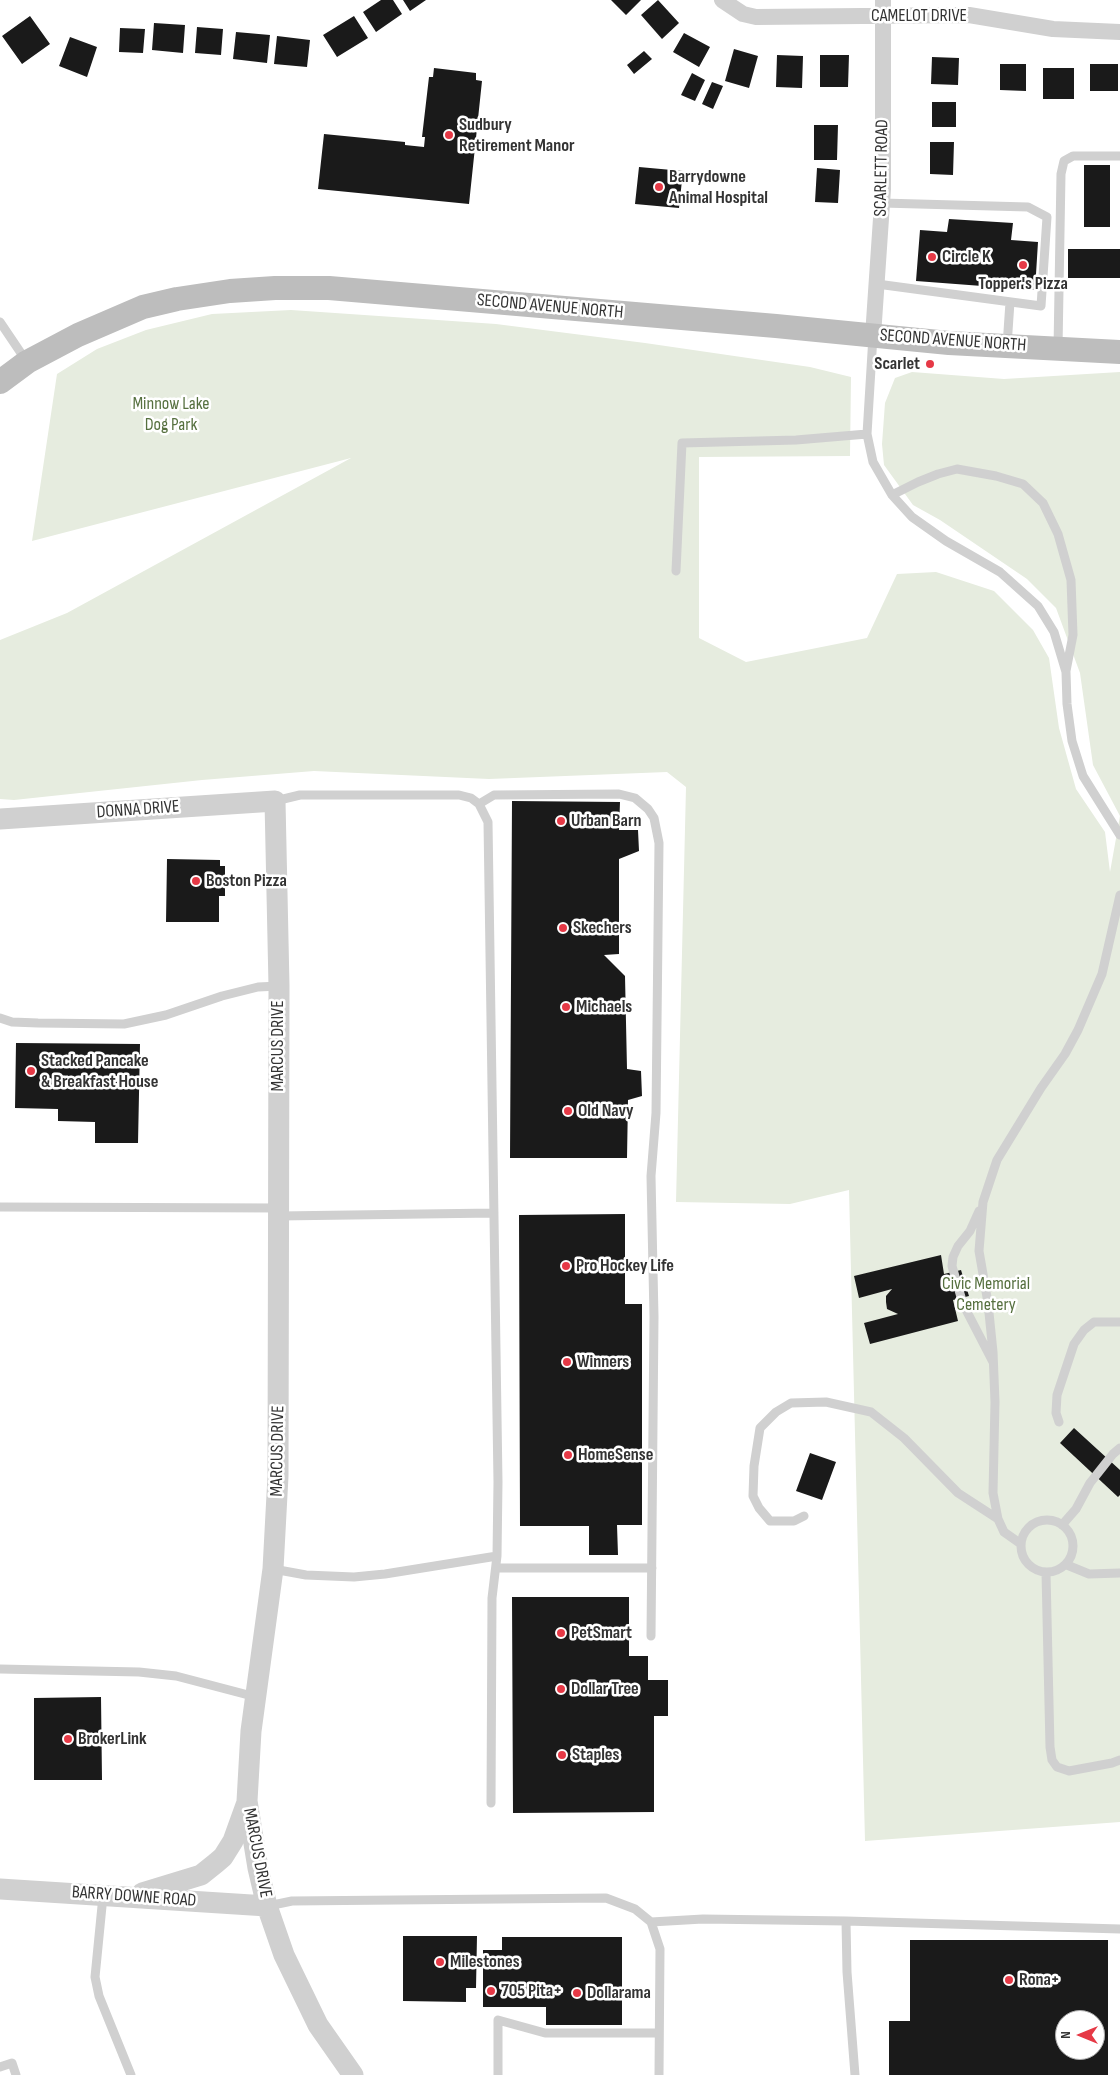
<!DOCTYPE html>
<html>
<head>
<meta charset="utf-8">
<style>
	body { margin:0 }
	#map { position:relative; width:1120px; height:2075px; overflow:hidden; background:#fff; font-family:"Sofia Sans Condensed",sans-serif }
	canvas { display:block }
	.north { position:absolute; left:1055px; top:2010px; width:50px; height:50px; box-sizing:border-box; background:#fff; border:1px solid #adadad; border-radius:50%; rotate:270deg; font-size:14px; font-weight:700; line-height:20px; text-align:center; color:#333 }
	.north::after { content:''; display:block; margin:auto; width:18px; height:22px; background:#e63946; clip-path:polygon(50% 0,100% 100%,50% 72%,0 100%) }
</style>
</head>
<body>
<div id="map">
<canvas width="1120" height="2075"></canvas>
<div class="north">N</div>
</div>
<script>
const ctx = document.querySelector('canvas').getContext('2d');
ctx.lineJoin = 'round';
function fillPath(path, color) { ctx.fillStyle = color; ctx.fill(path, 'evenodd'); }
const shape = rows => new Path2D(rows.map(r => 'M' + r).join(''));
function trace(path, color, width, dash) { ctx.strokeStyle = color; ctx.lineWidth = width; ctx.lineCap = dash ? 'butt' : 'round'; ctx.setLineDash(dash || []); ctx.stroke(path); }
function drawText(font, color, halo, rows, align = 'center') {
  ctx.font = font + ' "Sofia Sans Condensed",sans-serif'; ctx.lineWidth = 5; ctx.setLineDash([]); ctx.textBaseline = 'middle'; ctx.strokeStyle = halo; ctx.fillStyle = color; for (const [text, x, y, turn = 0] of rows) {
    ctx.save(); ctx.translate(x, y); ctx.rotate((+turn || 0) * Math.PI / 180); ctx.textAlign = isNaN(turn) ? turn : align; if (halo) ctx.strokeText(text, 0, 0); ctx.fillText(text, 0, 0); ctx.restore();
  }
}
fillPath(shape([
	[291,310,496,324,645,343,810,367,851,377,850,456,699,457,699,638,746,662,867,638,897,574,936,572,994,591,1033,630,1049,658,1059,728,1076,789,1105,832,1110,872,1120,816,1093,765,1080,673,1056,608,1027,579,940,520,913,505,884,465,882,444,885,403,895,378,912,372,1004,379,1120,372,1120,1822,865,1841,849,1190,790,1204,676,1202,686,787,667,772,489,779,314,771,202,780,14,800,0,799,0,640,67,613,351,458,32,541,57,374,97,349,146,330,212,314]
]), '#e6ecdf');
fillPath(shape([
	[381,0,393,0,402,14,376,32,363,12],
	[403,0,426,0,410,11],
	[611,0,641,0,626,15],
	[658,0,679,23,662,39,641,15],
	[30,16,50,44,22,64,2,36],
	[354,16,368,38,337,57,323,35],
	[154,23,185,25,183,53,152,50],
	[197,27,223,29,221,55,195,53],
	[120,28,145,29,143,53,119,52],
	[236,32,270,35,267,63,233,59],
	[684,33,710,47,699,67,673,52],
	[277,36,310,40,307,67,274,64],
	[70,37,97,47,87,77,59,66],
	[734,49,758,56,749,88,725,81],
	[644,51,652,59,634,74,627,65],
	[777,55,803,56,802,88,776,87],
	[820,55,849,55,848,87,820,87],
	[932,57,959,58,958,85,931,84],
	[1000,64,1026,64,1026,91,1000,90],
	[1090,64,1118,64,1118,91,1090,91],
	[434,68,476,73,476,80,482,81,469,204,318,189,324,134,405,142,405,145,424,147,425,137,422,137,429,77,433,77],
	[1043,68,1074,68,1074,99,1043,99],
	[692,73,705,80,695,101,681,95],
	[712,82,723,86,713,109,702,104],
	[932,102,956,102,956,127,932,127],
	[814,125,838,125,837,160,814,160],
	[930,142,954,142,953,175,930,174],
	[1084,165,1110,165,1110,227,1084,227],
	[639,167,683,171,679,208,635,204],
	[817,168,840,170,838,203,815,202],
	[949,219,1013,223,1011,240,1038,242,1035,290,916,281,920,230,947,232],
	[1068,249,1120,249,1120,278,1068,278],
	[512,801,620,802,619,830,638,830,639,851,619,859,619,954,604,955,625,976,627,1069,641,1071,642,1096,628,1100,627,1158,510,1158],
	[167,859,220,860,220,866,225,866,225,896,219,896,219,922,166,922],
	[16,1043,140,1044,138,1143,95,1143,95,1122,58,1121,58,1109,15,1108],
	[625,1214,625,1304,642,1304,642,1525,617,1525,618,1555,589,1555,589,1526,520,1526,519,1215],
	[941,1255,944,1274,961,1270,969,1296,953,1300,958,1321,870,1344,864,1323,898,1314,887,1309,886,1302,886,1296,892,1289,859,1298,854,1276],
	[1074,1428,1120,1470,1120,1495,1118,1497,1060,1443],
	[810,1453,836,1462,822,1500,796,1491],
	[512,1597,629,1597,629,1656,648,1656,648,1680,668,1680,668,1716,654,1716,654,1812,513,1813],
	[101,1697,102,1780,34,1780,34,1698],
	[403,1936,477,1936,476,1988,466,1988,466,2002,403,2001],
	[502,1937,622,1937,622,2025,546,2025,546,2007,483,2007,483,1950,502,1950],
	[910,1940,1108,1940,1108,2075,889,2075,889,2021,910,2021],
	[1065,2020,1095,2020,1095,2050,1065,2050]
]), '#1a1a1a');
trace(shape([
	[877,284,1041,306,1047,217,1028,207,882,203],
	[0,322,27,362],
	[873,336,867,434,873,462,892,495,912,517,946,541,1000,572,1038,606,1054,632,1066,672,1067,704,1072,741,1083,776,1120,835],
	[1007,346,1010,302],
	[1058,348,1061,174,1064,161,1073,156,1120,156],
	[892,495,918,482,938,474,957,469,996,476,1023,484,1043,503,1058,534,1071,580,1073,635,1066,671],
	[676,571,682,443,796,440,867,434],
	[275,801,300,795,459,795,471,798,479,804,488,822,498,1482,497,1556,492,1598,491,1803],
	[479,804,494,795,619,794,635,798,648,809,654,818,659,843,656,1113,651,1176,654,1317,651,1636],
	[0,1018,12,1022,38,1023,124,1024,166,1015,222,996,258,987,279,986],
	[0,1207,279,1208],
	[979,1211,970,1231,958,1246,953,1257,952,1266,963,1304,993,1362],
	[279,1216,494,1213],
	[1059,1422,1056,1413,1057,1395,1074,1344,1084,1330,1094,1322,1120,1322],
	[804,1516,794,1521,770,1521,759,1508,753,1496,754,1466,760,1428,776,1412,791,1403,826,1402,871,1412,904,1438,958,1493,998,1519],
	'1021 1546a26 26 0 1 1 52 0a26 26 0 1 1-52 0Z',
	[1062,1525,1076,1509,1090,1483,1113,1454,1120,1448],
	[1021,1544,1004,1532,998,1519,993,1493,995,1402,993,1352,988,1303,979,1251,983,1202,997,1160,1041,1088,1065,1054,1078,1030,1102,974,1120,895],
	[1067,1565,1089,1574,1120,1573],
	[496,1568,652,1568],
	[273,1569,306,1575,354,1577,385,1574,497,1556],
	[1046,1573,1050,1747,1052,1760,1057,1767,1069,1771,1112,1763,1120,1760],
	[0,1669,139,1672,176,1676,256,1697],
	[103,1896,95,1977,99,1996,131,2075],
	[268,1906,292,1901,606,1898,635,1909,651,1922,660,1949,659,2075],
	[846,1921,1120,1929],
	[651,1922,703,1919,846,1921,847,1972,855,2075],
	[0,2067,12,2063,16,2075],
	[498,2075,498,2020,545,2033,659,2033]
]), '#d0d0d0', 9);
trace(shape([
	[722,0,743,14,756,17,969,15,1053,29,1120,32],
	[873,336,883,189,883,0]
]), '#d0d0d0', 16);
trace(shape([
	[0,819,275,801,279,986,278,1476,273,1569,251,1731,247,1801,258,1868,267,1906,284,1955,318,2025,353,2075],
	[0,1889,267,1906],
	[142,1893,201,1875,216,1863,223,1857,233,1841,246,1805]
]), '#d0d0d0', 21);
trace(shape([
	[0,382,27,362,78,335,143,307,177,299,230,291,275,288,329,288,776,326,949,343,1120,352]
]), '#bdbdbd', 24);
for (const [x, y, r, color] of [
	[449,135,5,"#e63946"],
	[659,187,5,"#e63946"],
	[932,257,5,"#e63946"],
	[1023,265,5,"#e63946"],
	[930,364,5,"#e63946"],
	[561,821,5,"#e63946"],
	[196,881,5,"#e63946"],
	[563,928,5,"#e63946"],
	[566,1007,5,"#e63946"],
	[31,1071,5,"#e63946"],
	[568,1111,5,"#e63946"],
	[566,1266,5,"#e63946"],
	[567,1362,5,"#e63946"],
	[568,1455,5,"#e63946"],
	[561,1633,5,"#e63946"],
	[561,1689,5,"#e63946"],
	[68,1739,5,"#e63946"],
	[562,1755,5,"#e63946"],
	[440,1962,5,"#e63946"],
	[1009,1980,5,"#e63946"],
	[491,1991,5,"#e63946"],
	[577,1993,5,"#e63946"]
]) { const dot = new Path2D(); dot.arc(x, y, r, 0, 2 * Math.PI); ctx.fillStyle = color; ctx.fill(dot); trace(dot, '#fff', 2); }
drawText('18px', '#333', '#fff', [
	["CAMELOT DRIVE",919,16],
	["SCARLETT ROAD",882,168,-89],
	["SECOND AVENUE NORTH",550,307,5],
	["SECOND AVENUE NORTH",953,341,4],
	["DONNA DRIVE",138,810,-4],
	["MARCUS DRIVE",278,1046,-90],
	["MARCUS DRIVE",278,1451,-89],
	["MARCUS DRIVE",257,1853,79],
	["BARRY DOWNE ROAD",134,1897,4]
]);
drawText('bold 18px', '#333', '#fff', [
	["Sudbury",459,125],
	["Retirement Manor",459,146],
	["Barrydowne",669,177],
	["Animal Hospital",669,198],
	["Circle K",942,257],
	["Topper's Pizza",1023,284,"center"],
	["Scarlet",920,364,"right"],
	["Urban Barn",571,821],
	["Boston Pizza",206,881],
	["Skechers",573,928],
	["Michaels",576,1007],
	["Stacked Pancake",41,1061],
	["& Breakfast House",41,1082],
	["Old Navy",578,1111],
	["Pro Hockey Life",576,1266],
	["Winners",577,1362],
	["HomeSense",578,1455],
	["PetSmart",571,1633],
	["Dollar Tree",571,1689],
	["BrokerLink",78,1739],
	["Staples",572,1755],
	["Milestones",450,1962],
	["Rona+",1019,1980],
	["705 Pita+",501,1991],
	["Dollarama",587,1993]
], 'left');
drawText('18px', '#56703f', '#fff', [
	["Minnow Lake",171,404],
	["Dog Park",171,425],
	["Civic Memorial",986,1284],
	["Cemetery",986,1305]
]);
</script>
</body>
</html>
